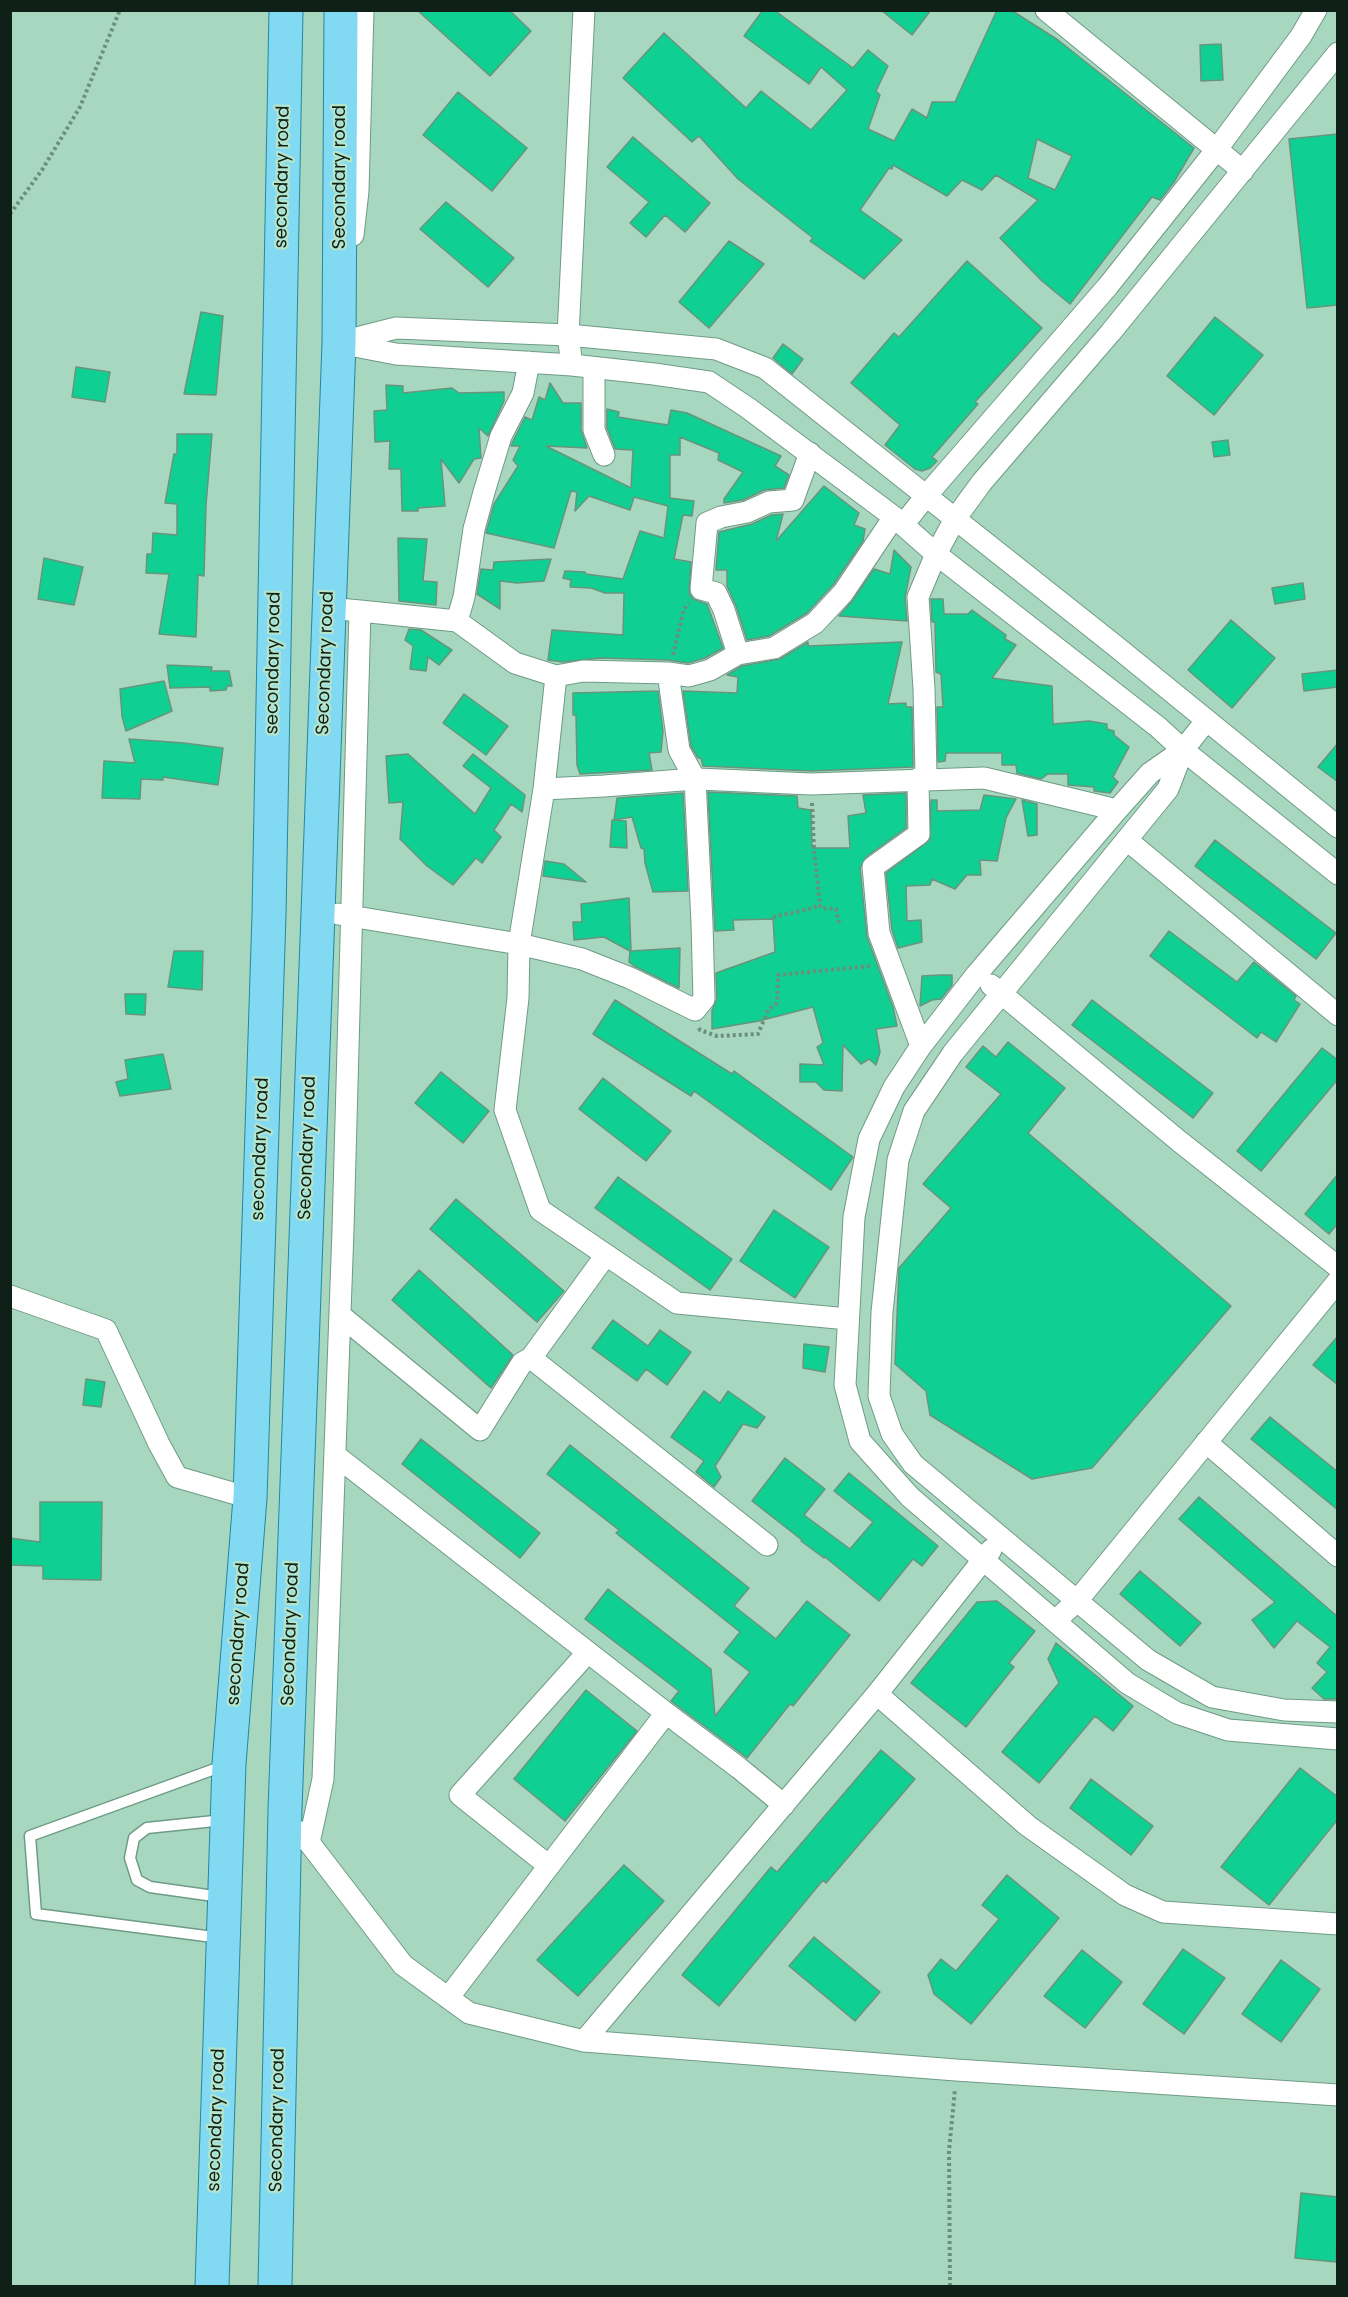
<!DOCTYPE html>
<html>
<head>
<meta charset="utf-8">
<style>
	body { margin:0 }
	#map { position:relative; width:1348px; height:2297px; overflow:hidden; background:#a8d7bf; font-family:Poppins,sans-serif }
	canvas { display:block }
	.frame { position:absolute; inset:0; border:12px solid #0e2017; pointer-events:none }
</style>
</head>
<body>
<div id="map">
<canvas width="1348" height="2297"></canvas>
<div class="frame"></div>
</div>
<script>
const ctx = document.querySelector('canvas').getContext('2d');
ctx.lineJoin = 'round';
function fillPath(path, color) { ctx.fillStyle = color; ctx.fill(path, 'evenodd'); }
const shape = rows => new Path2D(rows.map(r => 'M' + r).join(''));
function trace(path, color, width, dash) { ctx.strokeStyle = color; ctx.lineWidth = width; ctx.lineCap = dash ? 'butt' : 'round'; ctx.setLineDash(dash || []); ctx.stroke(path); }
function drawText(font, color, halo, rows, align = 'center') {
  ctx.font = font + ' Poppins,sans-serif'; ctx.lineWidth = 4.5; ctx.setLineDash([]); ctx.textBaseline = 'middle'; ctx.strokeStyle = halo; ctx.fillStyle = color; for (const [text, x, y, turn = 0] of rows) {
    ctx.save(); ctx.translate(x, y); ctx.rotate((+turn || 0) * Math.PI / 180); ctx.textAlign = isNaN(turn) ? turn : align; if (halo) ctx.strokeText(text, 0, 0); ctx.fillText(text, 0, 0); ctx.restore();
  }
}
const building = shape([
	[417,10,509,10,531,31,490,76,417,10],
	[763,10,774,10,853,68,868,50,888,66,876,91,880,95,868,129,894,141,912,109,927,118,932,102,955,102,997,10,1011,10,1058,40,1194,148,1174,182,1160,200,1152,197,1070,304,1042,281,1000,238,1038,200,996,175,982,190,962,180,947,196,893,165,892,169,889,168,860,210,902,240,864,279,810,241,813,238,738,179,699,136,692,142,623,78,664,33,746,108,761,91,811,130,847,90,821,67,809,84,744,36,763,10],
	[1037,139,1072,156,1055,190,1028,178,1037,139],
	[881,10,931,10,912,35,881,10],
	[1221,44,1223,80,1201,81,1200,45,1221,44],
	[458,92,527,148,492,191,423,135,458,92],
	[1338,134,1338,305,1307,308,1289,139,1338,134],
	[633,137,710,203,685,232,665,215,646,237,630,223,649,202,607,167,633,137],
	[446,202,514,258,488,287,420,229,446,202],
	[729,241,764,264,709,328,679,302,729,241],
	[967,261,1042,328,975,402,978,404,932,457,937,461,930,468,922,471,915,469,885,445,900,425,851,383,894,333,899,337,967,261],
	[201,312,223,316,216,395,184,394,201,312],
	[1215,317,1263,355,1214,415,1167,376,1215,317],
	[783,344,803,359,792,374,773,358,783,344],
	[76,367,110,372,105,402,72,397,76,367],
	[550,383,563,403,581,403,581,430,587,448,546,446,631,488,633,450,615,449,607,428,607,409,619,412,618,417,668,425,671,410,687,413,781,456,775,466,789,475,784,488,764,490,743,500,724,503,724,499,743,472,718,460,719,453,680,437,680,455,670,455,670,498,694,501,692,516,683,515,674,559,691,562,689,593,693,599,707,604,723,648,705,658,688,663,668,660,601,658,563,662,548,660,552,630,623,635,624,593,605,593,591,588,570,587,571,580,563,578,565,571,585,572,586,574,623,579,640,531,664,538,668,506,634,497,630,510,589,496,575,511,577,492,571,491,554,548,486,533,494,504,518,466,513,460,520,446,511,446,513,441,525,417,532,420,539,397,545,400,550,383],
	[386,385,403,386,403,393,452,388,459,393,504,392,504,401,488,436,479,428,481,458,474,459,459,483,441,459,445,506,418,508,418,511,402,511,401,469,389,469,390,441,375,442,374,411,387,410,386,385],
	[177,434,212,434,206,505,204,576,198,575,196,637,159,634,169,574,146,573,147,554,152,554,153,533,177,535,177,504,165,503,174,454,177,454,177,434],
	[1228,440,1230,455,1214,457,1212,442,1228,440],
	[824,486,859,513,854,525,865,529,863,541,833,585,807,613,769,636,747,640,736,606,727,586,727,570,716,570,719,532,752,524,772,515,783,514,776,541,824,486],
	[398,538,427,539,423,581,437,582,436,605,399,601,398,538],
	[894,550,911,567,905,597,907,621,839,616,853,600,874,569,890,574,894,550],
	[44,558,83,567,74,605,38,599,44,558],
	[551,559,544,581,517,583,500,581,500,609,477,594,481,569,493,570,494,562,551,559],
	[1303,583,1305,599,1275,604,1272,588,1303,583],
	[931,599,943,599,944,614,968,614,972,610,1006,635,1005,639,1016,645,992,678,1052,686,1053,724,1089,721,1107,724,1107,729,1114,731,1114,735,1129,747,1113,777,1118,782,1110,793,1094,791,1094,787,1068,785,1068,774,1048,774,1041,779,1017,773,1016,765,1002,765,1002,753,946,753,945,761,938,762,937,707,943,707,941,674,936,672,935,622,932,622,931,599],
	[1231,620,1275,658,1232,708,1188,670,1231,620],
	[409,629,421,630,452,650,439,665,428,657,426,671,410,669,413,646,405,640,409,629],
	[808,642,808,646,902,642,888,704,906,703,906,707,912,707,913,767,811,771,703,766,701,758,698,758,691,746,683,691,737,693,738,677,727,675,742,666,780,659,808,642],
	[167,665,212,667,211,671,229,671,232,686,227,686,226,690,210,691,210,687,170,688,167,665],
	[1338,670,1338,687,1304,691,1302,674,1338,670],
	[164,681,172,711,126,731,122,716,120,689,164,681],
	[658,691,663,731,661,752,649,753,652,770,580,774,577,765,576,715,573,715,573,693,658,691],
	[464,694,508,726,486,755,443,723,464,694],
	[129,739,184,743,223,748,218,785,163,777,163,780,141,779,140,799,102,798,104,761,135,763,129,739],
	[1338,743,1338,782,1318,767,1338,743],
	[408,754,475,814,491,788,463,766,473,754,525,795,522,812,511,804,494,830,501,837,482,863,476,858,453,885,427,866,400,839,403,802,389,803,386,756,408,754],
	[708,792,797,796,798,808,811,810,812,848,850,848,848,816,866,813,863,795,906,793,906,828,866,857,860,868,867,937,893,1007,897,1026,876,1029,880,1052,876,1065,869,1059,861,1064,843,1045,842,1091,824,1090,816,1082,800,1082,800,1064,824,1065,817,1047,823,1043,813,1007,759,1021,712,1029,712,1010,717,999,716,973,775,952,773,919,733,920,734,930,715,931,708,792],
	[683,793,688,891,653,892,645,863,644,849,641,848,632,817,614,820,617,798,683,793],
	[984,795,1016,799,1006,818,997,861,980,860,981,875,967,875,955,889,932,879,930,885,906,886,907,921,921,920,922,942,898,948,892,930,886,873,930,840,931,800,937,800,937,811,980,810,984,795],
	[1022,800,1037,804,1037,835,1028,836,1022,800],
	[612,820,626,821,627,848,610,847,612,820],
	[1215,840,1336,933,1316,959,1195,866,1215,840],
	[545,861,564,864,586,882,543,876,545,861],
	[629,898,631,951,680,948,679,988,634,966,629,962,630,951,604,937,574,940,573,922,582,922,581,904,629,898],
	[1169,931,1237,982,1254,962,1296,996,1294,1000,1300,1004,1276,1042,1261,1032,1257,1038,1150,956,1169,931],
	[174,951,203,951,202,990,168,987,174,951],
	[941,975,952,975,952,985,941,999,932,1000,920,1006,922,976,941,975],
	[125,994,146,994,145,1015,126,1014,125,994],
	[615,1000,732,1074,734,1071,853,1157,831,1190,694,1091,691,1096,593,1034,615,1000],
	[1092,1000,1213,1093,1193,1118,1072,1025,1092,1000],
	[1008,1042,1065,1088,1028,1133,1231,1306,1092,1468,1032,1479,930,1415,926,1391,895,1364,899,1268,951,1208,923,1184,1001,1094,966,1067,983,1046,996,1057,1008,1042],
	[1322,1048,1338,1060,1338,1079,1261,1171,1237,1151,1322,1048],
	[163,1054,171,1089,120,1096,116,1082,128,1079,125,1060,163,1054],
	[441,1072,489,1111,463,1143,415,1103,441,1072],
	[603,1078,671,1131,646,1161,579,1109,603,1078],
	[1338,1174,1338,1223,1329,1234,1305,1214,1338,1174],
	[618,1177,732,1259,710,1290,595,1208,618,1177],
	[456,1199,564,1291,537,1322,430,1229,456,1199],
	[774,1210,829,1247,795,1298,740,1261,774,1210],
	[419,1270,513,1355,491,1388,392,1300,419,1270],
	[613,1320,648,1346,660,1330,691,1352,667,1385,646,1369,637,1381,592,1348,613,1320],
	[1338,1336,1338,1385,1313,1365,1338,1336],
	[804,1344,829,1347,825,1372,803,1368,804,1344],
	[86,1379,105,1382,101,1407,83,1405,86,1379],
	[704,1391,720,1403,728,1391,765,1417,757,1428,743,1424,715,1466,721,1477,714,1487,696,1472,704,1461,671,1437,704,1391],
	[1270,1417,1338,1472,1338,1510,1251,1439,1270,1417],
	[421,1439,540,1533,520,1558,402,1464,421,1439],
	[570,1445,749,1588,734,1606,776,1639,807,1601,850,1635,793,1706,790,1704,747,1758,671,1701,679,1691,585,1619,608,1589,711,1669,715,1716,750,1672,724,1652,740,1632,616,1533,619,1530,547,1474,570,1445],
	[785,1458,825,1489,804,1515,850,1549,873,1522,834,1491,849,1473,938,1546,922,1566,913,1559,879,1601,825,1557,824,1558,801,1541,802,1540,752,1501,785,1458],
	[1199,1497,1338,1617,1338,1699,1324,1699,1312,1688,1327,1672,1317,1663,1330,1647,1297,1621,1274,1648,1252,1620,1275,1602,1179,1519,1199,1497],
	[40,1502,102,1502,101,1580,43,1579,43,1566,10,1565,10,1538,40,1542,40,1502],
	[1140,1571,1201,1623,1180,1646,1120,1594,1140,1571],
	[997,1601,1035,1631,1009,1663,1014,1667,966,1727,911,1683,977,1602,997,1601],
	[1056,1643,1133,1706,1113,1731,1095,1716,1039,1783,1002,1752,1059,1683,1048,1659,1056,1643],
	[586,1690,637,1731,565,1821,514,1779,586,1690],
	[881,1750,915,1779,826,1883,823,1880,719,2006,682,1975,771,1867,777,1872,881,1750],
	[1300,1768,1338,1797,1338,1819,1269,1905,1221,1867,1300,1768],
	[1091,1779,1153,1826,1131,1855,1070,1808,1091,1779],
	[624,1865,664,1901,578,1996,537,1960,624,1865],
	[1007,1875,1059,1918,971,2024,934,1994,928,1975,941,1959,956,1971,999,1919,982,1905,1007,1875],
	[814,1937,880,1992,855,2021,789,1966,814,1937],
	[1183,1949,1225,1978,1184,2034,1143,2004,1183,1949],
	[1082,1950,1122,1982,1085,2028,1044,1996,1082,1950],
	[1281,1960,1320,1989,1281,2042,1242,2014,1281,1960],
	[1301,2193,1338,2197,1336,2262,1295,2258,1301,2193]
]);
fillPath(building, '#0fd092');
trace(building, '#68947e', 1.5);
const service = shape([
	[221,1897,150,1887,137,1880,130,1858,134,1838,147,1828,224,1820],
	[221,1938,36,1914,30,1836,223,1766]
]);
const minor = shape([
	[1046,10,1243,171],
	[353,235,358,191,363,10],
	[345,341,396,328,568,335,716,349,765,368,1113,644,1338,827],
	[339,343,396,354,572,365,654,374,709,382,748,408,894,517,936,554,1158,727,1183,750,1338,874],
	[572,365,568,335,584,10],
	[594,368,594,430,604,455],
	[903,525,926,496,1108,286,1217,149,1301,36,1316,10],
	[360,611,457,621,515,663,556,676,583,671,668,673,689,676,710,670,738,654,774,648,815,623,843,593,894,517],
	[457,621,464,597,474,529,484,492,501,436,523,393,529,362],
	[738,654,724,610,716,593,701,589,707,523,721,517,747,512,769,502,793,500,810,453],
	[668,673,679,750,695,779,702,923,704,999,695,1010,630,978,582,959,519,944,544,789,604,786,695,779,698,779,811,784,984,778,1117,810],
	[1206,721,1183,750,1150,773,1117,810,976,975,921,1046,894,1087,869,1139,854,1217,845,1385,860,1441,910,1497,1127,1683,1177,1713,1228,1730,1338,1739],
	[1183,750,1168,789,953,1053,914,1111,898,1160,882,1312,879,1396,892,1434,913,1464,1148,1660,1212,1697,1284,1710,1338,1712],
	[544,789,556,676],
	[1127,840,1338,1015],
	[338,914,519,944,518,998,505,1110,540,1210,677,1303,848,1319],
	[991,985,1179,1141,1338,1267],
	[921,1046,879,933,873,867,919,834,918,779,926,774,924,689,918,597,936,554,955,519,982,482,1111,332,1338,53],
	[10,1296,106,1330,159,1444,177,1477,250,1498],
	[340,1315,480,1430,522,1363,531,1358,606,1255],
	[531,1358,767,1545],
	[1206,1442,1338,1556],
	[335,1455,666,1713,739,1768,784,1805],
	[1055,1621,1077,1601,1338,1281],
	[877,1694,1028,1826,1125,1895,1163,1912,1338,1924],
	[301,1832,403,1965,469,2013,584,2041,956,2070,1338,2095],
	[309,1843,323,1779,343,1230,360,611,328,608],
	[549,1866,460,1795,588,1652],
	[448,1998,666,1713],
	[584,2041,877,1694,991,1550]
]);
const primary = shape([
	[212,2286,229,1764,250,1498,269,915,286,10],
	[275,2286,285,1809,339,343,341,10]
]);
trace(service, '#6e9b85', 13);
trace(minor, '#6e9b85', 23);
trace(primary, '#2388a0', 35);
trace(shape([
	[10,214,42,170,80,107,120,10],
	[673,655,684,609,689,603],
	[812,803,814,849,820,905,821,908,836,909,839,923],
	[773,917,809,909,820,905],
	[699,1028,700,1030,717,1036,758,1034,768,1010,777,1003,778,975,871,966],
	[950,2286,949,2151,955,2089]
]), '#6c8f7d', 4, [3, 3]);
trace(service, '#fff', 10);
trace(minor, '#fff', 21);
trace(primary, '#82d9f2', 33);
drawText('18px', '#0e2017', '#b5e4cc', [
	["secondary road",283,177,-89],
	["Secondary road",340,177,-90],
	["secondary road",274,663,-89],
	["Secondary road",326,663,-88],
	["Secondary road",308,1148,-88],
	["secondary road",261,1149,-88],
	["secondary road",239,1634,-86],
	["Secondary road",291,1634,-88],
	["secondary road",217,2120,-88],
	["Secondary road",278,2120,-89]
]);
</script>
</body>
</html>
